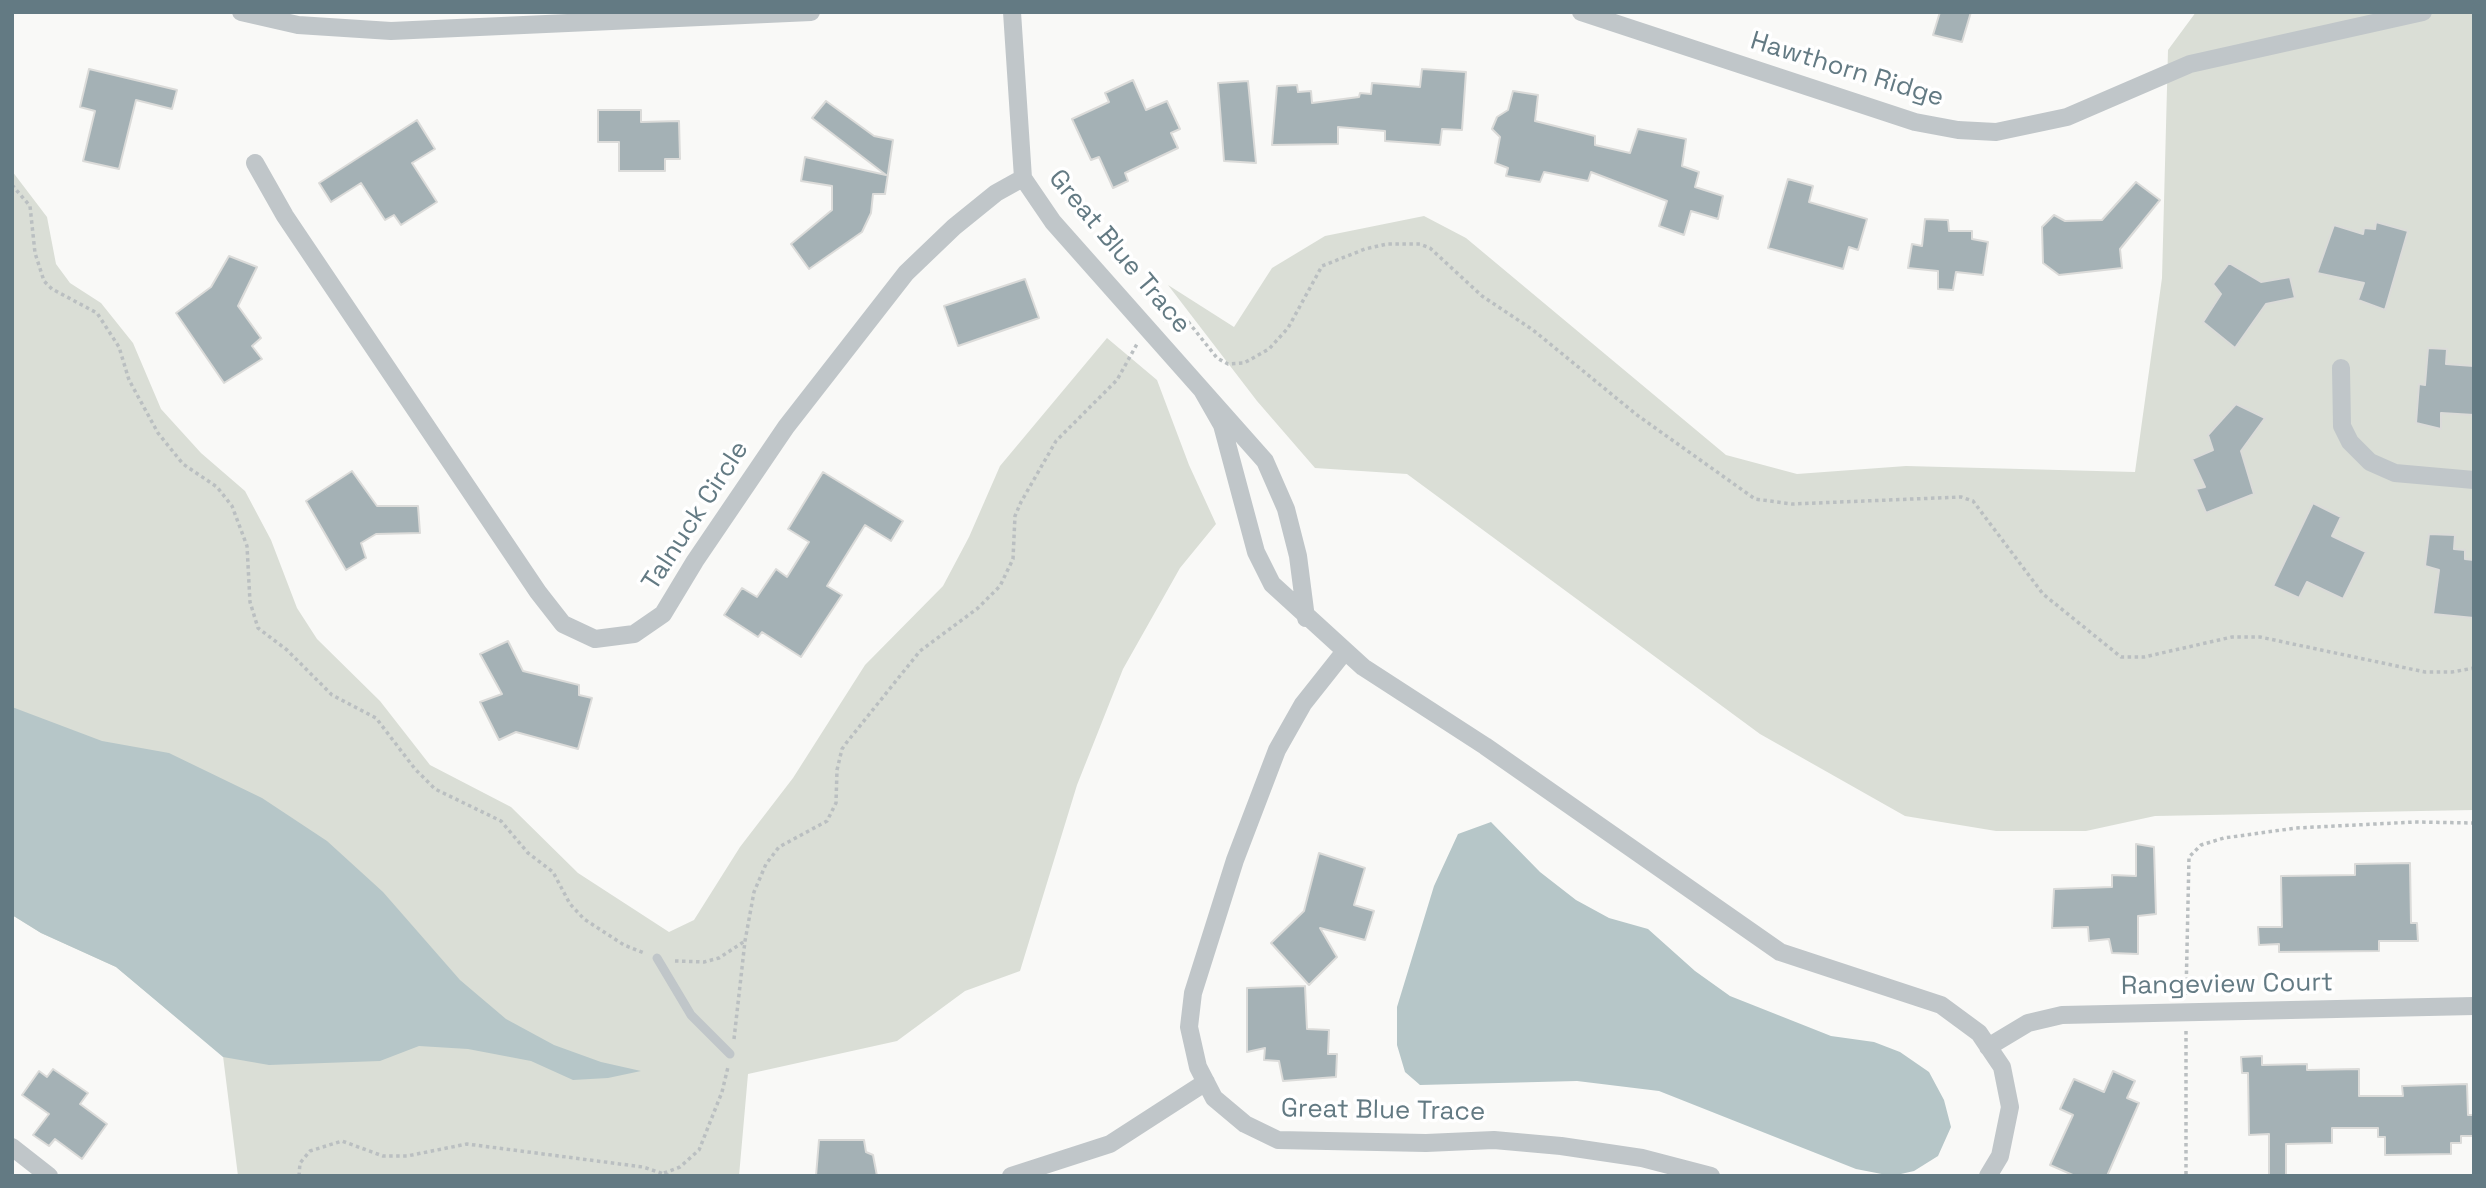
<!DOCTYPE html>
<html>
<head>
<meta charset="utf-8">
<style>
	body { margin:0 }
	#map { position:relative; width:2486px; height:1188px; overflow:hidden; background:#f9f9f7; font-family:"Space Grotesk",sans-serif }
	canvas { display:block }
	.frame { position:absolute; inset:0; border:14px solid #637a83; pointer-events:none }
</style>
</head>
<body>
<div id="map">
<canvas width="2486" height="1188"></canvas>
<div class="frame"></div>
</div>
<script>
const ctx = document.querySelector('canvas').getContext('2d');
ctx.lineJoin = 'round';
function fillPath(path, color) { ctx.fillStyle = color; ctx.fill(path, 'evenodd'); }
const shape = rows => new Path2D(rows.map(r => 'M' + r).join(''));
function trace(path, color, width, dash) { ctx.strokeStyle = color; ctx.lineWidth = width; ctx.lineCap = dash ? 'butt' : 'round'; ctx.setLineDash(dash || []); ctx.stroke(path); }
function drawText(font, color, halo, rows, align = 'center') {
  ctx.font = font + ' "Space Grotesk",sans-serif'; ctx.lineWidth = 7; ctx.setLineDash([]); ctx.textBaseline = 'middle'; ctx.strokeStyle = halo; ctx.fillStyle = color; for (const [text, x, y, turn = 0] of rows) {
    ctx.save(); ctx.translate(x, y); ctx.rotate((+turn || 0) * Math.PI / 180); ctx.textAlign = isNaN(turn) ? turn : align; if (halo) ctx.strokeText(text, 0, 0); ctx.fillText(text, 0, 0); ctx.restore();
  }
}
fillPath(shape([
	[2196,12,2474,12,2474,810,2155,816,2086,831,1996,831,1905,816,1760,734,1407,474,1315,468,1257,401,1168,285,1234,327,1272,268,1325,236,1424,216,1466,238,1726,455,1797,474,1906,466,2135,472,2162,278,2168,50],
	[12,171,47,217,56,264,70,283,101,303,133,343,161,409,201,453,245,491,271,540,297,608,317,639,380,701,430,765,511,807,578,873,669,932,694,920,740,847,793,778,865,665,943,586,969,537,1000,466,1107,338,1157,380,1189,465,1216,524,1180,568,1123,669,1077,785,1020,971,965,991,897,1041,748,1074,739,1176,238,1176,223,1056,116,967,41,933,12,915]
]), '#daded6');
fillPath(shape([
	[12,707,102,741,169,753,262,798,327,841,383,892,460,980,506,1019,554,1045,601,1062,641,1071,608,1078,573,1080,531,1061,468,1049,419,1046,380,1061,269,1065,223,1057,116,967,41,933,12,915],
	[1491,822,1540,872,1576,900,1609,918,1648,929,1695,971,1730,996,1831,1036,1874,1042,1900,1052,1929,1072,1944,1100,1951,1127,1938,1156,1914,1171,1892,1176,1856,1169,1659,1091,1577,1081,1420,1085,1405,1072,1397,1045,1397,1007,1434,886,1458,834]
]), '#b6c6c8');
const building = shape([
	[1940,12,1971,12,1962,42,1933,35,1940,12],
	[89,69,177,90,172,109,136,100,119,169,83,161,95,111,80,107,89,69],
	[1422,69,1466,72,1462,130,1442,129,1440,145,1385,141,1385,131,1338,127,1338,144,1272,145,1277,86,1297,85,1298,92,1311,91,1312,103,1359,97,1360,93,1371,94,1372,83,1420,87,1422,69],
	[1133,80,1146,110,1167,101,1180,129,1171,133,1178,148,1125,173,1128,181,1113,188,1099,157,1091,160,1072,119,1109,102,1105,93,1133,80],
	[1248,81,1256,163,1224,161,1218,83,1248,81],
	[1513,91,1538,95,1535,121,1595,136,1595,145,1630,153,1638,129,1686,139,1682,166,1699,172,1695,187,1723,196,1718,219,1691,211,1684,235,1659,226,1667,201,1591,172,1588,181,1544,172,1540,182,1506,176,1508,168,1495,163,1500,137,1492,129,1497,117,1508,110,1513,91],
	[826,101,874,136,893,140,885,194,873,194,871,213,862,232,809,269,791,244,832,210,832,186,801,181,805,157,886,175,812,118,826,101],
	[598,110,641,110,641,122,679,121,680,159,665,159,665,171,619,171,619,142,598,142,598,110],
	[417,120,435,149,412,163,437,202,401,225,394,215,385,220,361,183,331,202,319,183,417,120],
	[1788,179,1813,186,1809,202,1867,219,1858,250,1849,247,1843,269,1768,248,1788,179],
	[2136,182,2160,200,2120,249,2122,268,2059,275,2043,263,2042,227,2054,215,2065,221,2102,220,2136,182],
	[1925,219,1948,220,1949,231,1972,231,1972,239,1988,242,1983,275,1956,272,1953,290,1938,289,1938,271,1908,268,1912,244,1922,246,1925,219],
	[2376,222,2408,231,2385,310,2358,300,2364,283,2317,273,2334,225,2363,234,2364,228,2375,229,2376,222],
	[229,256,257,267,238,306,261,338,252,346,262,359,224,383,176,313,211,287,229,256],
	[2229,263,2261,282,2290,277,2295,298,2266,304,2235,348,2203,322,2221,294,2213,284,2229,263],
	[1025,279,1039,318,958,346,944,306,1025,279],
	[2428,348,2447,349,2446,364,2474,366,2474,415,2441,413,2441,429,2416,423,2419,384,2425,385,2428,348],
	[2236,404,2265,418,2241,451,2254,494,2206,513,2196,489,2205,487,2192,459,2213,450,2208,435,2236,404],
	[352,471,377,506,418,506,420,533,376,534,361,543,366,558,346,570,306,501,352,471],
	[823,472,903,521,891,541,865,525,827,586,842,595,801,657,762,632,758,637,724,615,742,588,757,597,776,569,787,577,809,542,788,529,823,472],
	[2313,503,2341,517,2332,536,2366,552,2343,599,2307,582,2299,598,2273,586,2313,503],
	[2429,534,2455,535,2454,549,2465,550,2465,559,2474,560,2474,618,2433,614,2439,570,2425,566,2429,534],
	[508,641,523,671,579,685,579,695,592,698,578,749,516,732,499,740,480,702,502,694,480,654,508,641],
	[2136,844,2154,847,2156,914,2138,916,2138,954,2112,953,2109,939,2089,941,2088,927,2052,928,2054,889,2112,887,2112,875,2136,876,2136,844],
	[1319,853,1365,868,1354,905,1374,911,1365,940,1320,928,1337,957,1309,985,1271,943,1304,911,1319,853],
	[2410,863,2411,923,2417,923,2418,941,2379,941,2379,951,2279,952,2279,944,2259,945,2258,927,2282,927,2281,876,2355,875,2355,864,2410,863],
	[1305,986,1307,1029,1329,1030,1328,1054,1337,1054,1336,1077,1283,1081,1279,1061,1264,1060,1265,1048,1247,1052,1247,988,1305,986],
	[2262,1056,2262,1065,2307,1064,2307,1070,2359,1069,2359,1096,2403,1096,2402,1086,2467,1084,2468,1115,2474,1115,2474,1136,2461,1136,2461,1143,2451,1143,2451,1154,2385,1155,2385,1137,2378,1137,2378,1128,2332,1128,2332,1143,2286,1144,2286,1176,2269,1176,2269,1134,2249,1135,2248,1073,2242,1073,2241,1057,2262,1056],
	[53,1069,88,1093,80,1104,107,1124,82,1159,55,1139,49,1146,33,1135,49,1114,22,1095,39,1071,47,1077,53,1069],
	[2113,1071,2135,1081,2127,1098,2139,1103,2107,1176,2075,1176,2050,1165,2073,1115,2060,1109,2074,1079,2104,1092,2113,1071],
	[819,1140,864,1140,866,1152,873,1155,877,1176,816,1176,819,1140]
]);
fillPath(building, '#a4b1b5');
trace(building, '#dbdbd9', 2);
trace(shape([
	[12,185,30,206,35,253,44,281,52,289,97,313,119,347,129,380,158,433,183,464,217,487,232,506,247,546,250,602,258,628,287,650,332,695,376,718,415,769,435,789,501,821,528,853,553,872,570,904,584,919,624,945,644,953],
	[1163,320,1174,315,1186,319,1217,358,1228,364,1244,363,1269,349,1288,328,1322,266,1365,249,1387,244,1420,244,1430,248,1482,296,1533,330,1637,415,1755,499,1792,504,1961,497,1973,501,2043,594,2121,657,2144,657,2232,637,2260,637,2425,672,2452,672,2474,668],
	[675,961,704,962,719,958,745,941],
	[2186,995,2189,857,2201,845,2224,838,2296,828,2415,822,2474,823],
	[2186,1031,2186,1176],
	[734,1039,745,941,754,892,766,864,779,847,827,821,836,803,837,770,842,749,847,742,920,651,978,608,1000,586,1013,559,1015,516,1021,502,1056,441,1117,380,1137,344],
	[664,1173,680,1167,699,1150,722,1092,728,1067],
	[299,1176,300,1163,310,1151,342,1141,383,1156,407,1156,467,1144,643,1167,670,1176]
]), '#babfc1', 3.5, [3.5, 3.5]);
trace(shape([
	[657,958,691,1015,730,1054]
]), '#c0c6c9', 9);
trace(shape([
	[241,12,298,25,391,31,811,12],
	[1012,12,1023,178,1053,222,1265,461,1286,509,1298,556,1306,618],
	[1581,12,1915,122,1958,130,1996,132,2067,117,2190,64,2423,12],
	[255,163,285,216,538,592,563,624,595,639,634,634,663,614,695,561,786,427,906,273,954,227,996,193,1023,178],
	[2341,368,2342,426,2350,442,2370,462,2395,473,2474,480],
	[1202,390,1222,425,1256,552,1272,584,1363,667,1485,746,1780,952,1941,1005,1979,1033,2002,1067,2010,1107,2000,1156,1988,1176],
	[1345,651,1303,704,1277,750,1235,860,1193,993,1189,1027,1198,1067,1214,1098,1245,1124,1278,1140,1426,1143,1494,1140,1561,1146,1642,1158,1711,1176],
	[1988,1047,2028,1023,2062,1015,2474,1006],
	[12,1147,49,1176],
	[1011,1176,1110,1144,1206,1082]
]), '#c0c6c9', 18);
drawText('26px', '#637a83', '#fff', [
	["Hawthorn Ridge",1847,70,17],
	["Great Blue Trace",1119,252,50],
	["Talnuck Circle",696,516,-57],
	["Rangeview Court",2227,985,-1],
	["Great Blue Trace",1383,1111,1]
]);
</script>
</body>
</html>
